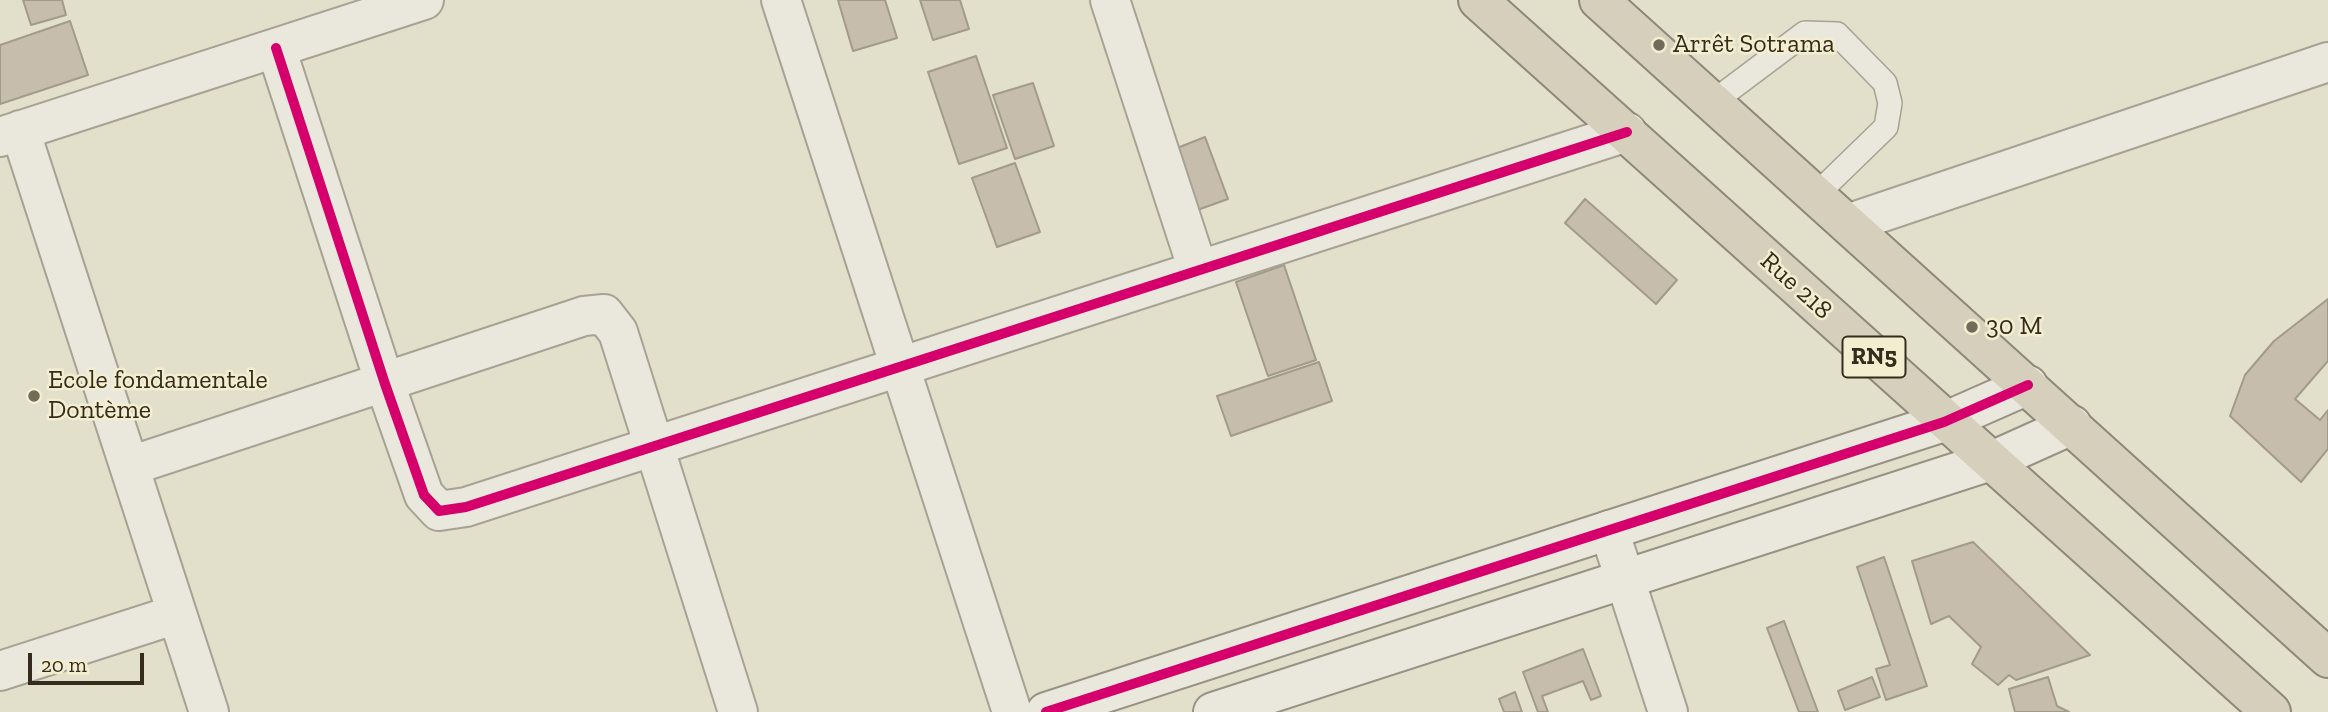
<!DOCTYPE html>
<html>
<head>
<meta charset="utf-8">
<style>
	body { margin:0 }
	#map { position:relative; width:2328px; height:712px; overflow:hidden; background:#e2dfcb; font-family:"Zilla Slab",serif }
	canvas { display:block }
	.scale { position:absolute; left:28px; top:653px; width:116px; height:32px; box-sizing:border-box; border:4px solid #352c1d; border-top:0; padding-left:9px; font-size:21px; line-height:24px; white-space:nowrap; color:#352c1d; -webkit-text-stroke:5px #f4eed0; paint-order:stroke }
</style>
</head>
<body>
<div id="map">
<canvas width="2328" height="712"></canvas>
<div class="scale">20 m</div>
</div>
<script>
const ctx = document.querySelector('canvas').getContext('2d');
ctx.lineJoin = 'round';
function fillPath(path, color) { ctx.fillStyle = color; ctx.fill(path, 'evenodd'); }
const shape = rows => new Path2D(rows.map(r => 'M' + r).join(''));
function trace(path, color, width, dash) { ctx.strokeStyle = color; ctx.lineWidth = width; ctx.lineCap = dash ? 'butt' : 'round'; ctx.setLineDash(dash || []); ctx.stroke(path); }
function drawText(font, color, halo, rows, align = 'center') {
  ctx.font = font + ' "Zilla Slab",serif'; ctx.lineWidth = 5; ctx.setLineDash([]); ctx.textBaseline = 'middle'; ctx.strokeStyle = halo; ctx.fillStyle = color; for (const [text, x, y, turn = 0] of rows) {
    ctx.save(); ctx.translate(x, y); ctx.rotate((+turn || 0) * Math.PI / 180); ctx.textAlign = isNaN(turn) ? turn : align; if (halo) ctx.strokeText(text, 0, 0); ctx.fillText(text, 0, 0); ctx.restore();
  }
}
const building = shape([
	[23,0,62,0,66,15,31,25,23,0],
	[838,0,885,0,897,38,853,51,838,0],
	[920,0,960,0,969,29,933,40,920,0],
	[70,21,88,75,0,104,0,45,70,21],
	[976,56,1007,148,959,164,928,72,976,56],
	[1033,83,1054,146,1015,159,993,95,1033,83],
	[1205,137,1228,199,1189,213,1167,152,1205,137],
	[1015,163,1040,232,997,247,972,178,1015,163],
	[1585,199,1677,280,1656,304,1565,223,1585,199],
	[1284,265,1316,360,1268,376,1236,282,1284,265],
	[2328,299,2328,361,2295,399,2320,420,2328,410,2328,449,2301,482,2230,416,2245,375,2274,341,2328,299],
	[1319,362,1332,401,1231,436,1217,396,1319,362],
	[1973,542,2090,655,2016,680,2009,675,1998,685,1972,664,1981,647,1949,616,1931,624,1912,561,1973,542],
	[1884,557,1927,686,1886,700,1876,669,1890,665,1857,567,1884,557],
	[1784,621,1818,712,1799,712,1767,628,1784,621],
	[1583,649,1601,696,1591,700,1583,681,1542,696,1548,712,1538,712,1523,672,1583,649],
	[1872,677,1880,697,1845,710,1838,691,1872,677],
	[2048,677,2057,706,2069,712,2015,712,2009,689,2048,677],
	[1515,692,1522,712,1504,712,1499,699,1515,692]
]);
fillPath(building, '#c6bdac');
trace(building, '#a29a8b', 2);
const lane = shape([
	[1713,102,1805,33,1837,34,1885,83,1890,103,1886,127,1817,194]
]);
const street = shape([
	[781,0,1012,712],
	[1110,0,1198,270],
	[276,48,385,384,424,495,439,511,466,507,1627,132],
	[20,130,209,712],
	[0,137,424,0],
	[1850,223,2328,62],
	[130,466,584,316,604,314,618,332,738,712],
	[1609,530,1668,712],
	[0,671,177,614]
]);
const secondary = shape([
	[1046,712,1944,422,2028,385],
	[1213,712,1994,460,2072,425]
]);
const highway = shape([
	[1478,0,2271,712],
	[1599,0,2328,658]
]);
trace(lane, '#a7a294', 26);
trace(street, '#a7a294', 42);
trace(secondary, '#979284', 42);
trace(highway, '#8c887b', 42);
trace(lane, '#eae8dc', 23);
trace(street, '#eae8dc', 38);
trace(secondary, '#eae8dc', 38);
trace(highway, '#d5cfbc', 38);
trace(shape([
	[276,48,385,384,424,495,439,511,466,507,1627,132],
	[1046,712,1944,422,2028,385]
]), '#d6006c', 10);
for (const [x, y, r, color] of [
	[1659,45,7,"#726b5a"],
	[1972,327,7,"#726b5a"],
	[34,396,7,"#726b5a"]
]) { const dot = new Path2D(); dot.arc(x, y, r, 0, 2 * Math.PI); ctx.fillStyle = color; ctx.fill(dot); trace(dot, '#f4eed0', 2.5); }
for (const [x, y, w] of [
	[1874,357,63]
]) { const box = new Path2D(); box.roundRect(x - w / 2, y - 20.5, w, 41, 5); ctx.fillStyle = '#f4eed0'; ctx.fill(box); trace(box, '#352c1d', 2); }
drawText('bold 24px', '#352c1d', null, [
	["RN5",1874,357]
]);
drawText('26px', '#352c1d', '#f4eed0', [
	["Arrêt Sotrama",1673,45],
	["30 M",1986,327],
	["Ecole fondamentale",48,381],
	["Dontème",48,411]
], 'left');
drawText('26px', '#352c1d', '#f4eed0', [
	["Rue 218",1796,286,42]
]);
</script>
</body>
</html>
